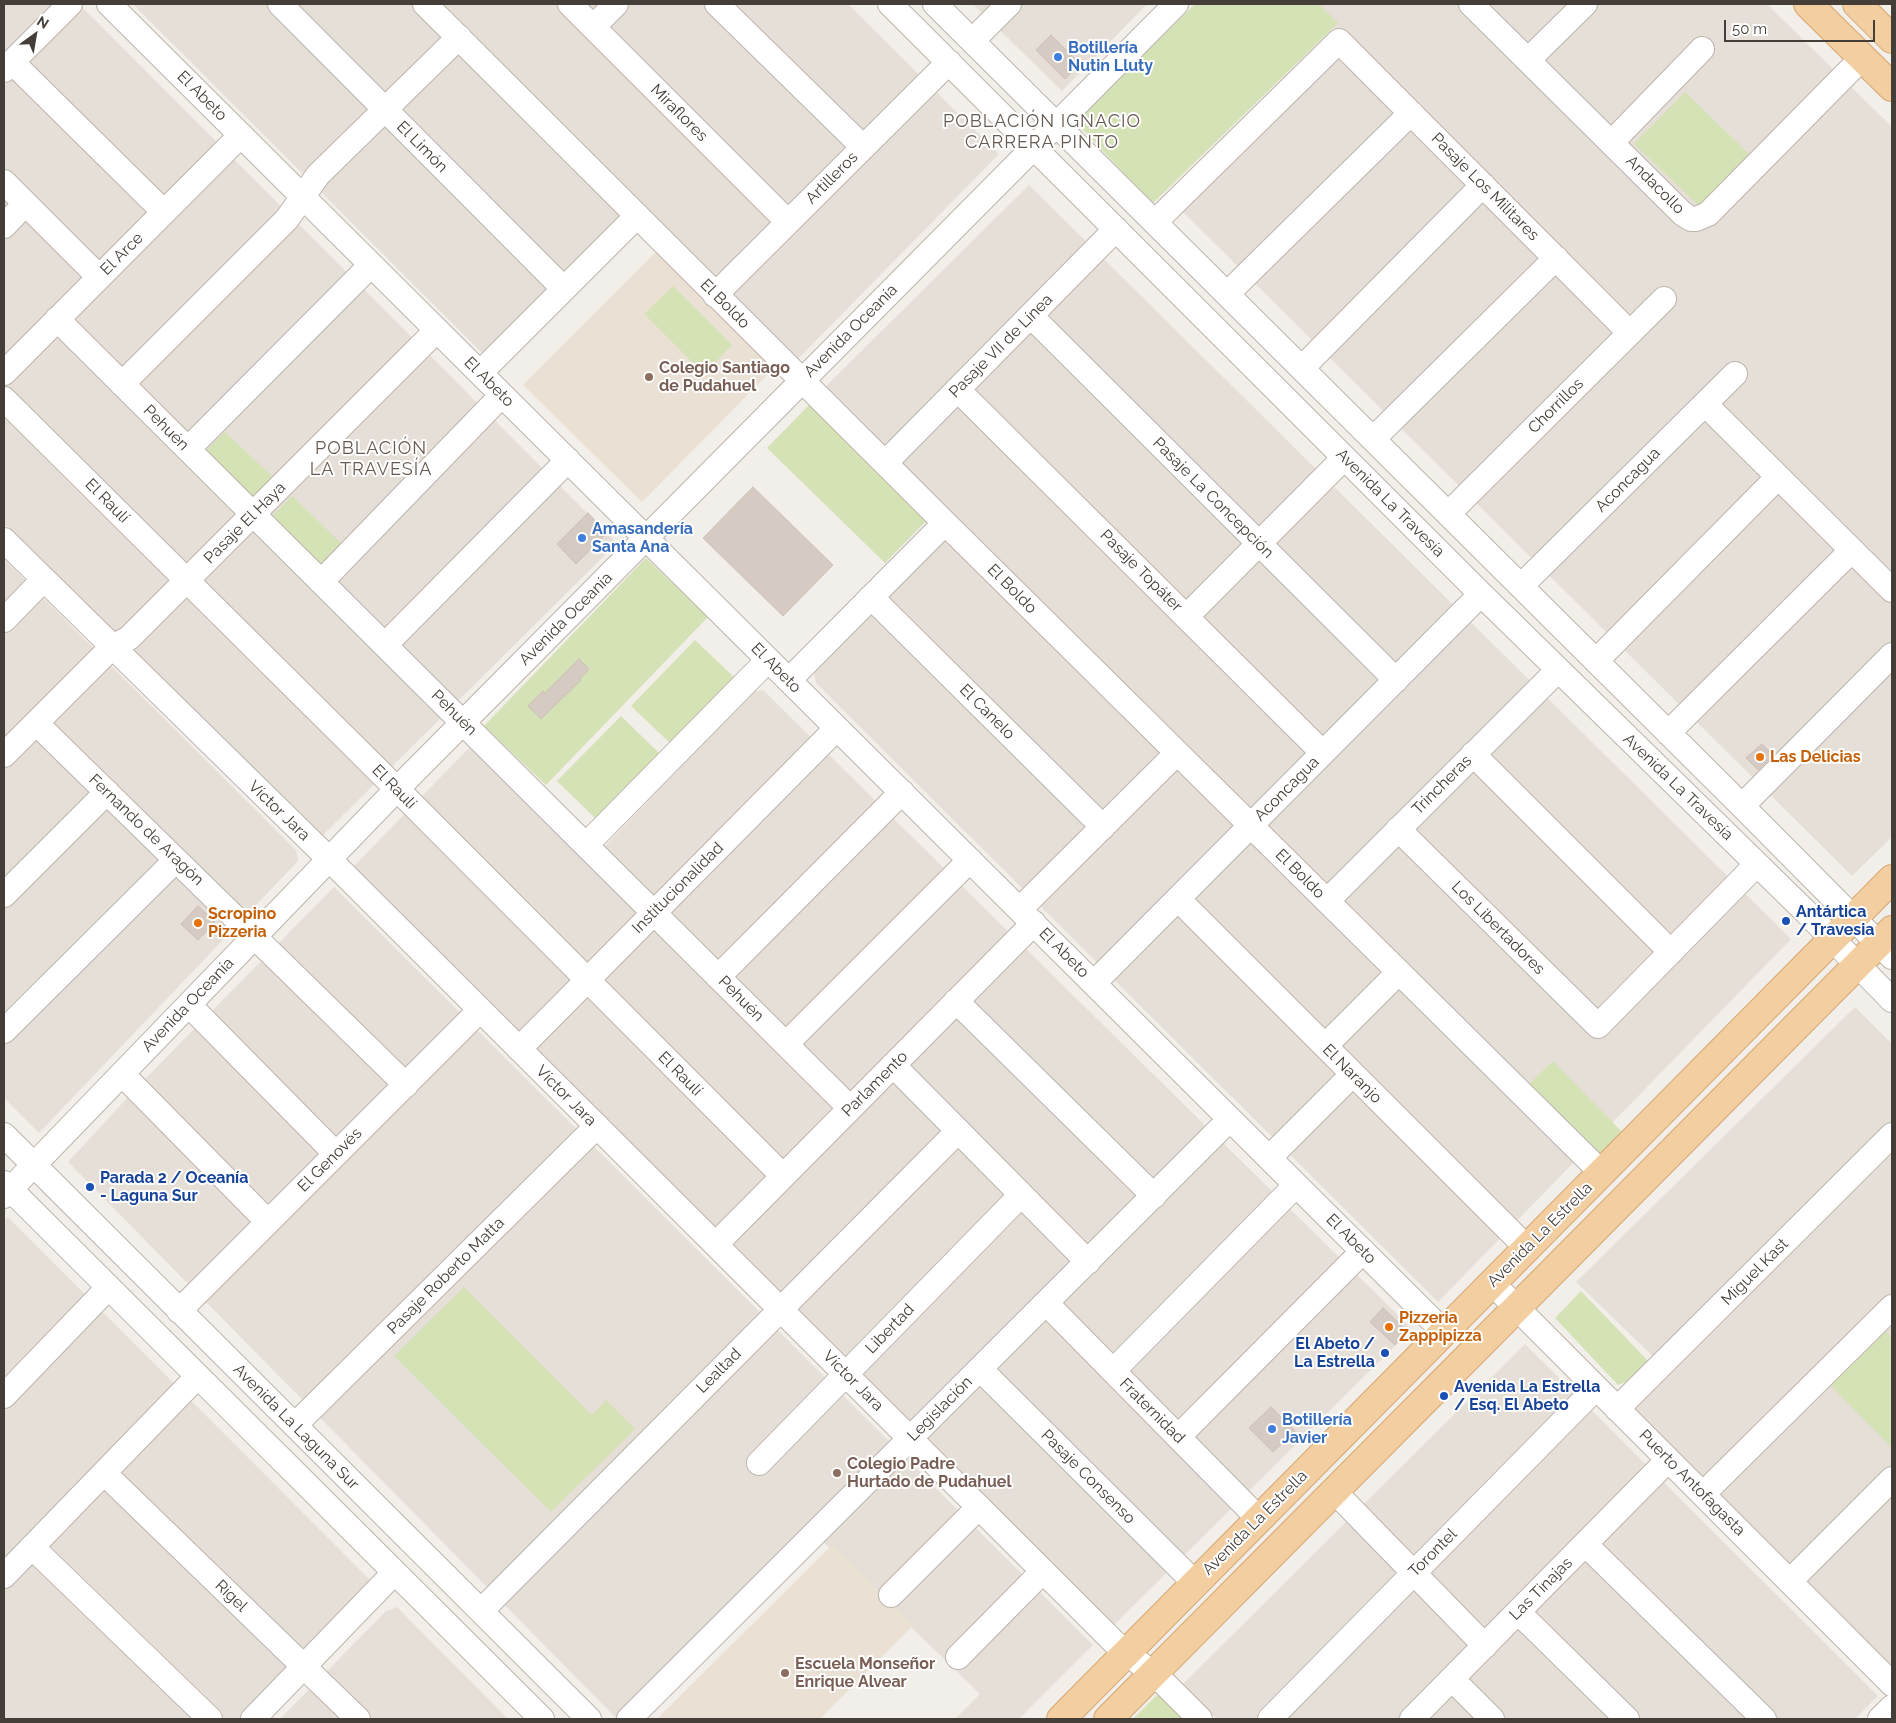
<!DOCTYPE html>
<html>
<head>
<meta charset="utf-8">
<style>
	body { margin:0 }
	#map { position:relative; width:1896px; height:1723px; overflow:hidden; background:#f2eee9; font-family:Raleway,sans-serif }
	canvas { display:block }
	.frame { position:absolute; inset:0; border:5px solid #453e38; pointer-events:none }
	.north { position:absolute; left:10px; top:10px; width:50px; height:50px; -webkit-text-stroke:4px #fff; paint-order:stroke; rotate:32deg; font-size:14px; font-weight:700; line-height:20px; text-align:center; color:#453e38 }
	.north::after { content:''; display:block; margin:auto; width:18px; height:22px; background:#453e38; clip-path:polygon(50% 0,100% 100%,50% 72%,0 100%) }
	.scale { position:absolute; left:1724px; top:20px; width:151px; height:22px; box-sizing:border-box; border:2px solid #453e38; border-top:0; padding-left:6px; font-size:15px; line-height:18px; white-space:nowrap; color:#453e38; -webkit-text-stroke:4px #fff; paint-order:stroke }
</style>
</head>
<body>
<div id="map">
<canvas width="1896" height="1723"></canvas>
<div class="frame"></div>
<div class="north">N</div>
<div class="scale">50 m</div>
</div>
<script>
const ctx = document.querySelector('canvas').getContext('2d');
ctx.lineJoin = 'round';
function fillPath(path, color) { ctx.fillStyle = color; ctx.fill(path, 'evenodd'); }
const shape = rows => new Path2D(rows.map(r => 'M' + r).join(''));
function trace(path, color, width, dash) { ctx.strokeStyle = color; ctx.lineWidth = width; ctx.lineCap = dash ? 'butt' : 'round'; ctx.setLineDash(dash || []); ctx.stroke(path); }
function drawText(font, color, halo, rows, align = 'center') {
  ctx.font = font + ' Raleway,sans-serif'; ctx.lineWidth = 4; ctx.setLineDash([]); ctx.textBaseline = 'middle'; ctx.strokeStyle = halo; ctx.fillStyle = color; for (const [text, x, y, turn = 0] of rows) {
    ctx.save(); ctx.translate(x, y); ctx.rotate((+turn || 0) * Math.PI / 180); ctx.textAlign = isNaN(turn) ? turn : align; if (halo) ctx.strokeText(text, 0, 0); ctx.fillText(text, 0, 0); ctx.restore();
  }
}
fillPath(shape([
	[4,4,54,4,4,54],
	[133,4,848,4,999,154,795,362,634,205,485,356],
	[973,4,1147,4,1062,91],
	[1309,4,1767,4,1892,127,1892,837,1852,876,1181,210,1347,42],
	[82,7,617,543,320,838,4,524,4,86],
	[1029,185,1791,939,1438,1302,816,683,814,672,959,527,825,397,827,385],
	[4,559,296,850,298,861,39,1133,4,1098],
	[763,690,1412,1329,1114,1625,350,870,472,745,589,863,752,692],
	[334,887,1093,1645,1019,1719,955,1719,980,1694,811,1530,624,1719,617,1719,68,1162,142,1082],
	[1855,1007,1892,1044,1892,1668,1635,1408,1667,1370,1576,1282],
	[8,1217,373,1583,242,1719,4,1719,4,1221],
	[1525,1344,1878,1696,1855,1719,1217,1719,1182,1685],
	[397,1607,508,1719,280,1719,386,1611]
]), '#e6dfd7');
fillPath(shape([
	[656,252,774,368,642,502,523,385],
	[832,1545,913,1626,820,1719,657,1719]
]), '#eae0d4');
fillPath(shape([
	[1195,4,1319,4,1338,23,1152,204,1075,121],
	[1685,92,1749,154,1699,206,1634,144],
	[673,286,732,345,704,374,644,314],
	[812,402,930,517,885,563,767,448],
	[225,432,277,481,256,502,205,452],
	[292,496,343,545,323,566,272,516],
	[646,558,708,617,546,785,484,726],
	[695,640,734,677,670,743,631,706],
	[621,716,659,753,596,819,557,781],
	[1553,1061,1625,1135,1601,1158,1529,1084],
	[464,1287,592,1415,606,1400,635,1429,551,1512,394,1356],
	[1581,1291,1649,1362,1631,1380,1618,1385,1555,1318],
	[1883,1329,1892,1338,1892,1448,1829,1384],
	[1160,1692,1188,1719,1133,1719]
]), '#d5e2b6');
const building = shape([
	[1051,35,1080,64,1065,79,1036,50,1051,35],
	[753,487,833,565,783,616,703,538,753,487],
	[588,513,607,533,576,564,557,544,588,513],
	[579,659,589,669,580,679,581,680,541,719,528,706,543,691,545,693,579,659],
	[1762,744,1773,755,1758,770,1746,758,1762,744],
	[198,906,215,922,198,940,181,924,198,906],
	[1383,1308,1408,1332,1395,1345,1370,1322,1383,1308],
	[1271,1407,1295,1431,1273,1452,1249,1428,1271,1407]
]);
fillPath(building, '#d6cbc2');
trace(building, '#cdbfb3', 1);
const minor = shape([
	[109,4,1444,1332],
	[280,4,564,289],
	[425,4,945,523,1601,1172],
	[570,4,788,222],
	[717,4,863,147],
	[890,4,1481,594,1806,912,1892,1000],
	[935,4,1742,806,1892,957],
	[1471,4,1683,214,1691,219,1696,219,1708,214,1863,57],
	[593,27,616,4],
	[972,41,1009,4],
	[1528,60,1585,4],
	[12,62,164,212],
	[4,70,70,4],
	[1612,142,1702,49],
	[4,182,99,277],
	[1155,222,1339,41,1630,333],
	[4,226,25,204],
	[1227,294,1411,113],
	[715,295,949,62],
	[1031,316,1396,680],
	[57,319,850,1108],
	[1302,368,1483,185],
	[4,373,241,135],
	[480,373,637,216],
	[122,384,287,219,318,175,459,37],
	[958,390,1323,753],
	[4,399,411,803,783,1176],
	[1705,404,1892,590],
	[1373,439,1556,258],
	[188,449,371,265],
	[885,463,1116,229],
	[1448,514,1664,299],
	[4,540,329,859,1114,1642,1165,1684,1200,1719],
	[321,582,502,395],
	[1521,586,1735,374],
	[871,597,1103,827],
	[1186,617,1344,458],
	[4,620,44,579],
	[385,645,568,460],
	[1596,661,1778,477],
	[789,680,945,523],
	[36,723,406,1085],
	[1668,733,1852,550],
	[1473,754,1671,952],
	[4,755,112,647,129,638,437,330],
	[1742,806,1892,655],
	[1398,829,1598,1026,1757,864],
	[586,845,768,660],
	[4,895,107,792],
	[1178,899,1527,1248],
	[1327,901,1558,670],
	[1020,909,1177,753],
	[718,977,902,792],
	[1094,983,1481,594],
	[956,1001,1154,1196],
	[189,1005,336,1154],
	[4,1031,176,860],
	[786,1044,970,860],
	[1325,1046,1399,972],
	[519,1049,837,728],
	[893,1065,1088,1262],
	[122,1074,268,1222],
	[4,1135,589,1719],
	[1269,1158,1353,1074],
	[4,1183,542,1719],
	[4,1196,397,789,1176,4],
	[716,1244,1034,923],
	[1492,1283,1892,1684],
	[1046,1303,1259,1519],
	[179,1311,480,1010],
	[980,1369,1196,1584],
	[1113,1371,1296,1185],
	[4,1396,108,1288],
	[1617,1409,1892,1135],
	[295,1425,597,1126],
	[1178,1437,1363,1251],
	[759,1463,1021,1195],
	[104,1473,358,1719],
	[1334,1491,1485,1646],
	[1703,1494,1892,1307],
	[1585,1544,1764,1719],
	[32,1547,210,1719],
	[4,1576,197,1377],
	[1790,1581,1892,1479],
	[891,1595,979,1507],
	[481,1611,958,1131],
	[1518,1612,1627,1719],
	[958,1657,1043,1571],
	[1452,1679,1492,1719],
	[253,1719,394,1573],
	[629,1719,1230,1119],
	[1270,1719,1596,1388],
	[1412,1719,1668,1460],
	[1880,1719,1892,1707]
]);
const major = shape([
	[1808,4,1892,87],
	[1857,4,1892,39],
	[1061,1719,1892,879],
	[1108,1719,1892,930]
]);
trace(minor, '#bdb4ac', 26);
trace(major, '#d6a873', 30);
trace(minor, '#fff', 24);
trace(major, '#f3cea1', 28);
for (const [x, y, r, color] of [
	[1058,57,5,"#3f7fe0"],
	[649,377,5,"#8d6e63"],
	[582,538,5,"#3f7fe0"],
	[1760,757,5,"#e8710a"],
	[1786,921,5,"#1a4fb4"],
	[198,923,5,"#e8710a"],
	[90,1187,5,"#1a4fb4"],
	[1389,1327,5,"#e8710a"],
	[1385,1353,5,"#1a4fb4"],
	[1444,1396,5,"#1a4fb4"],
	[1272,1429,5,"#3f7fe0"],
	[837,1473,5,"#8d6e63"],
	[785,1673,5,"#8d6e63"]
]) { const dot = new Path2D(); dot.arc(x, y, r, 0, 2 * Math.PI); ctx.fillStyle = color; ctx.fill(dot); trace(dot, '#fff', 2); }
drawText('bold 16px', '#366cbe', '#fff', [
	["Botillería",1068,48],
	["Nutin Lluty",1068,66],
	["Amasandería",592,529],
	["Santa Ana",592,547],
	["Botillería",1282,1420],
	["Javier",1282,1438]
], 'left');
drawText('16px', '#453e38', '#fff', [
	["El Abeto",202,96,45],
	["Miraflores",679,113,45],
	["El Limón",422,147,45],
	["Artilleros",832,178,-45],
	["Andacollo",1655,185,45],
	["Pasaje Los Militares",1485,187,45],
	["El Arce",122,254,-45],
	["El Boldo",725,304,45],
	["Avenida Oceanía",851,331,-45],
	["Pasaje VII de Línea",1001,346,-45],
	["El Abeto",489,382,45],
	["Chorrillos",1556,406,-45],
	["Pehuén",166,428,45],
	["Aconcagua",1628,480,-45],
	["Pasaje La Concepción",1213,498,45],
	["El Raulí",107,501,45],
	["Avenida La Travesía",1390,503,45],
	["Pasaje El Haya",245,523,-45],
	["Pasaje Topáter",1141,571,45],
	["El Boldo",1012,589,45],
	["Avenida Oceanía",566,619,-45],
	["El Abeto",776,668,45],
	["El Canelo",987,712,45],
	["Pehuén",454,713,45],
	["Trincheras",1442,785,-45],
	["El Raulí",394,787,45],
	["Avenida La Travesía",1678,787,44],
	["Aconcagua",1287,789,-45],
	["Víctor Jara",279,811,44],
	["Fernando de Aragón",146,830,44],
	["El Boldo",1300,874,45],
	["Institucionalidad",678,888,-45],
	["Los Libertadores",1498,928,45],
	["El Abeto",1064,953,45],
	["Pehuén",741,999,45],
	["Avenida Oceanía",188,1005,-46],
	["El Raulí",680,1074,45],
	["El Naranjo",1352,1074,45],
	["Parlamento",875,1084,-45],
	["Víctor Jara",566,1096,45],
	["El Genovés",330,1160,-45],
	["Avenida La Estrella",1540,1235,-45],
	["El Abeto",1351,1239,45],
	["Miguel Kast",1755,1272,-45],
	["Pasaje Roberto Matta",446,1276,-45],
	["Libertad",890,1329,-46],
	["Lealtad",719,1371,-45],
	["Víctor Jara",853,1381,45],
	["Legislación",940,1409,-45],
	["Fraternidad",1152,1411,45],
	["Avenida La Laguna Sur",296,1427,45],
	["Pasaje Consenso",1088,1477,45],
	["Puerto Antofagasta",1692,1483,45],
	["Avenida La Estrella",1255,1523,-45],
	["Torontel",1433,1553,-45],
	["Las Tinajas",1541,1589,-45],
	["Rigel",231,1596,44]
]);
drawText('bold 16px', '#785e54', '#fff', [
	["Colegio Santiago",659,368],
	["de Pudahuel",659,386],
	["Colegio Padre",847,1464],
	["Hurtado de Pudahuel",847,1482],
	["Escuela Monseñor",795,1664],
	["Enrique Alvear",795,1682]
], 'left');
drawText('bold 16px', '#c56008', '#fff', [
	["Las Delicias",1770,757],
	["Scropino",208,914],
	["Pizzeria",208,932],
	["Pizzeria",1399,1318],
	["Zappipizza",1399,1336]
], 'left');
drawText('bold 16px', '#164399', '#fff', [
	["Antártica",1796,912],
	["/ Travesia",1796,930],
	["Parada 2 / Oceanía",100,1178],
	["- Laguna Sur",100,1196],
	["El Abeto /",1375,1344,"right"],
	["La Estrella",1375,1362,"right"],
	["Avenida La Estrella",1454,1387],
	["/ Esq. El Abeto",1454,1405]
], 'left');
ctx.letterSpacing = '1px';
drawText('18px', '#675a50', '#fff', [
	["POBLACIÓN IGNACIO",1042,122],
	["CARRERA PINTO",1042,143],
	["POBLACIÓN",371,449],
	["LA TRAVESÍA",371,470]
]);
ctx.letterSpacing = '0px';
</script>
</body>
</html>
